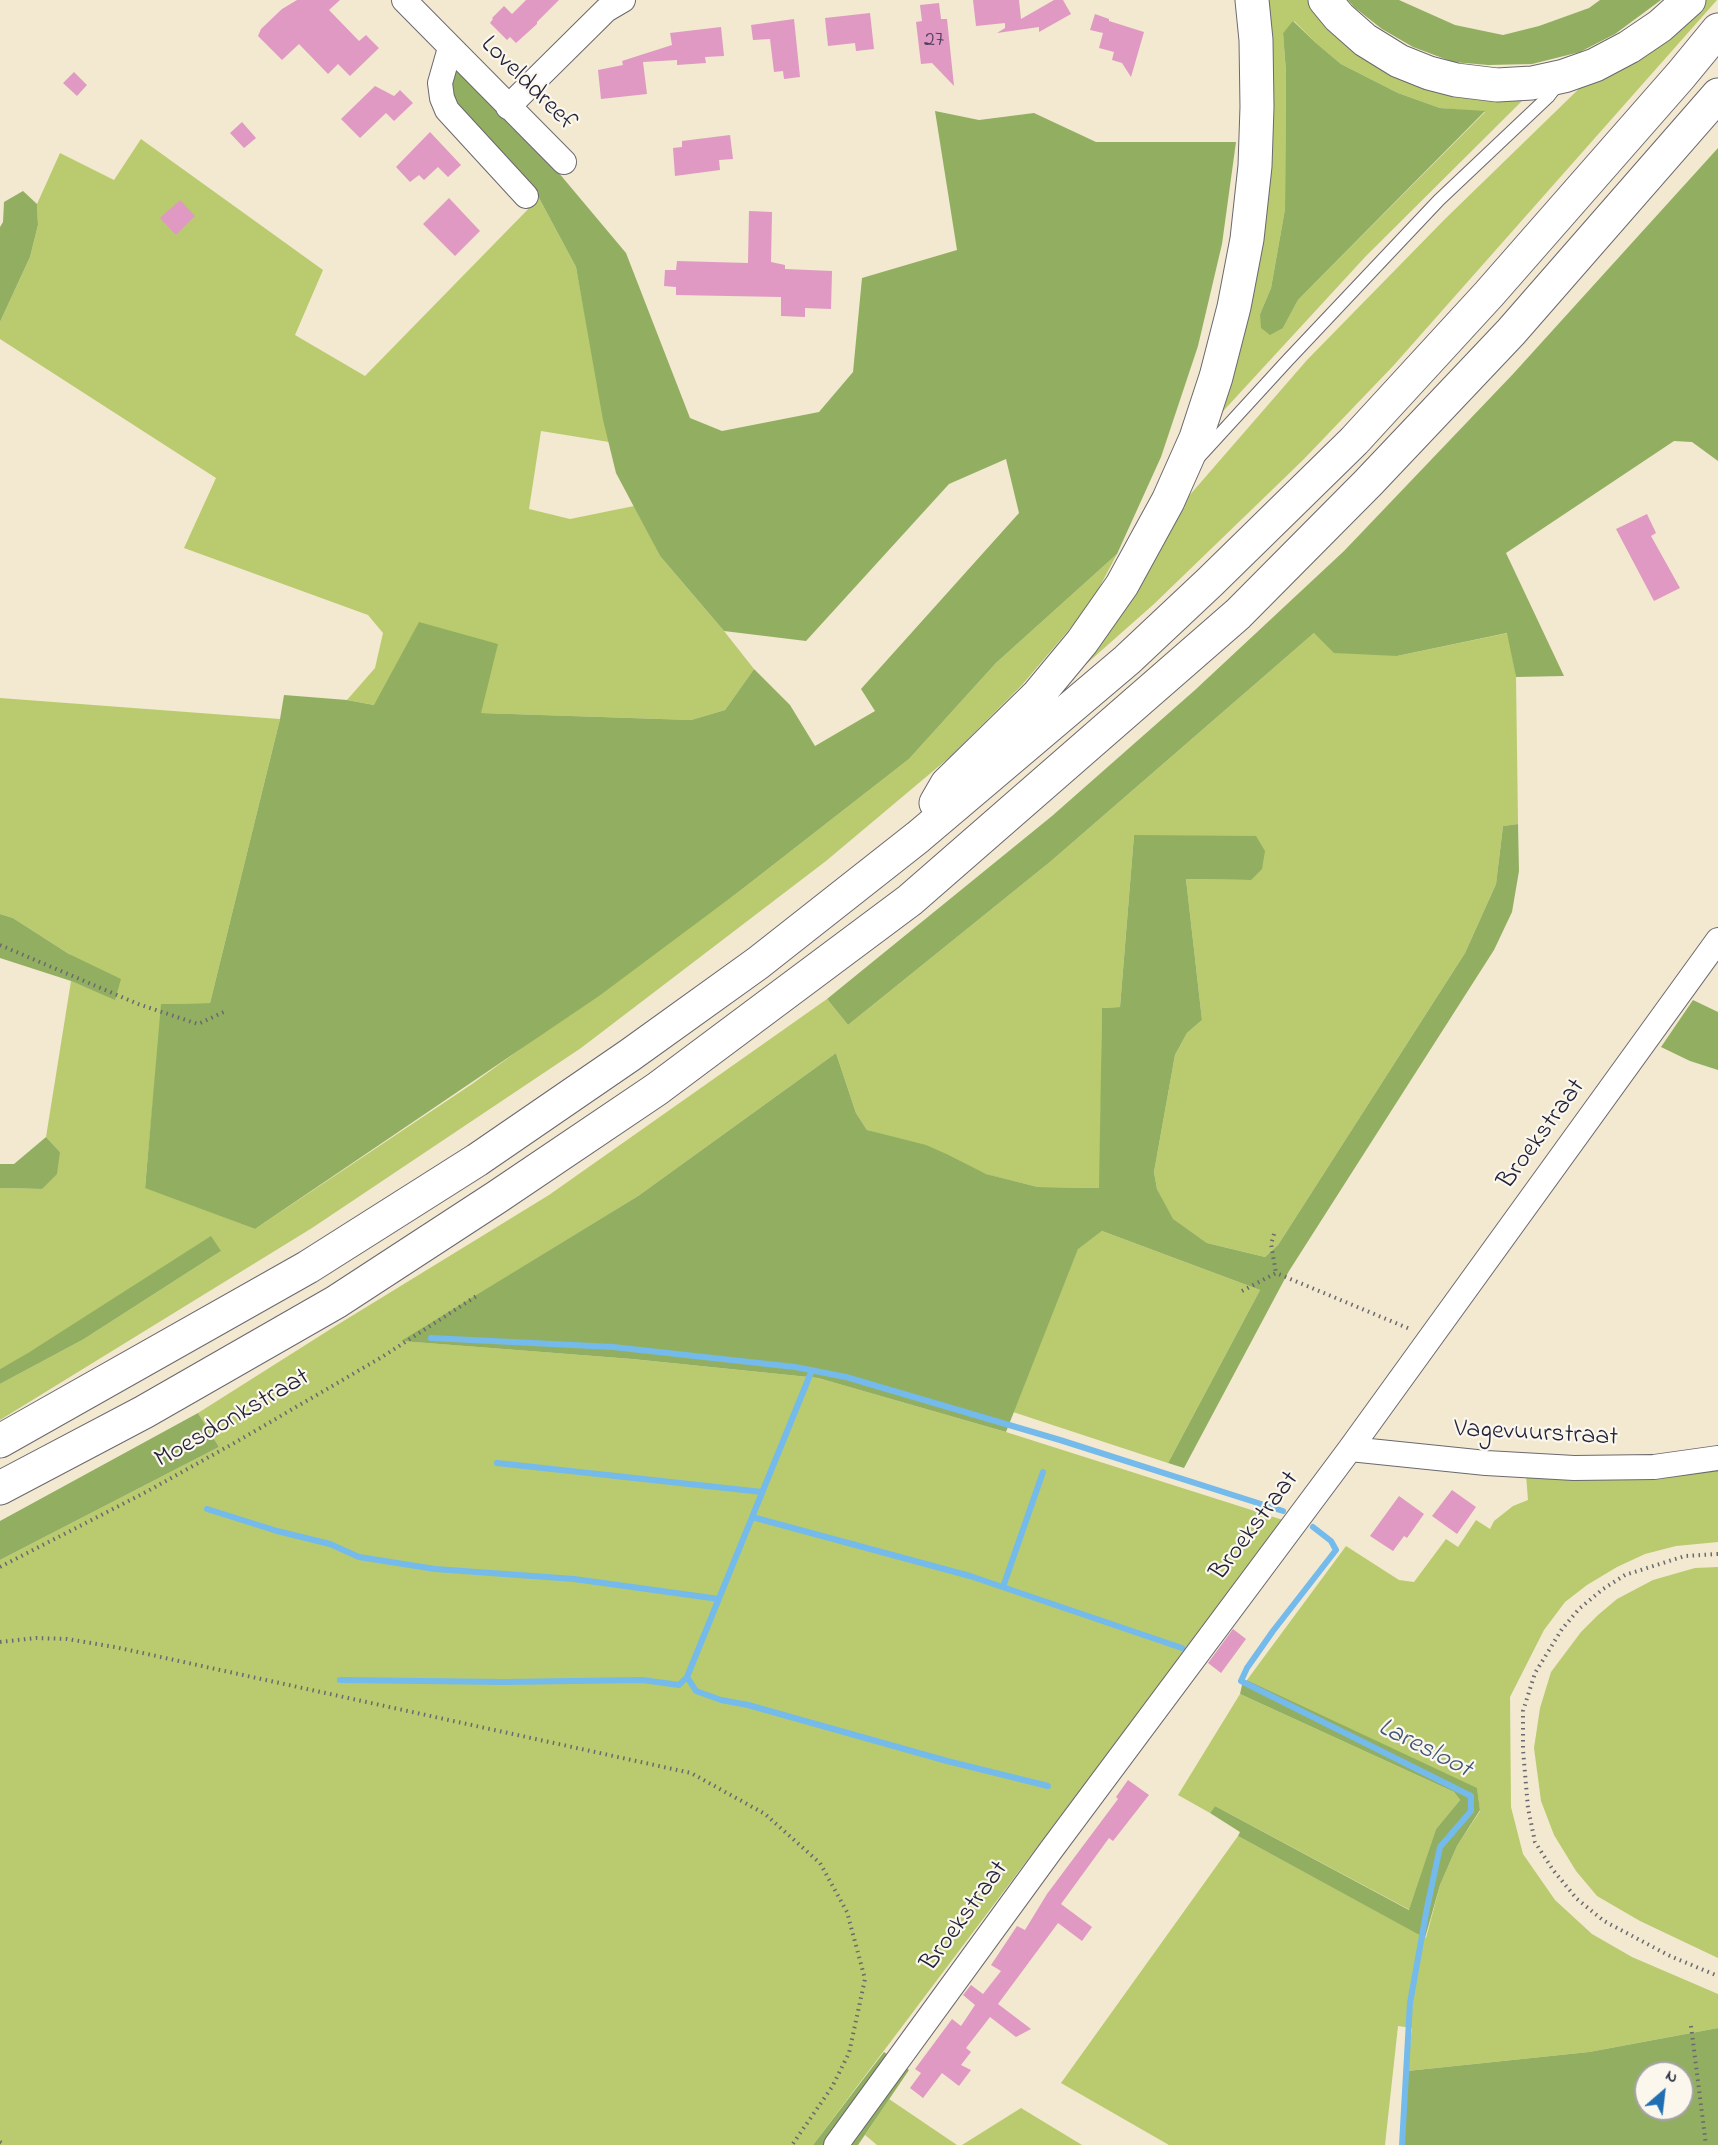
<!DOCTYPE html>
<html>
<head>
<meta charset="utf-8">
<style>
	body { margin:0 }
	#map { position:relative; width:1718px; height:2145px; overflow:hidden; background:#f2e9d0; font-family:"Indie Flower",sans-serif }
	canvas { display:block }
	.north { position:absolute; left:1634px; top:2061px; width:60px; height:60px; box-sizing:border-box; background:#fbf7ec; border:2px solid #a4a2a5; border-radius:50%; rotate:28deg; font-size:16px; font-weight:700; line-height:24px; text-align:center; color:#22223b }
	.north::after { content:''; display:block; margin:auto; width:21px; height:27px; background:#1f6fb2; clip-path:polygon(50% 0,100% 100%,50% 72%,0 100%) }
</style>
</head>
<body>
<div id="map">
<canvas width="1718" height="2145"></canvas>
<div class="north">N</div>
</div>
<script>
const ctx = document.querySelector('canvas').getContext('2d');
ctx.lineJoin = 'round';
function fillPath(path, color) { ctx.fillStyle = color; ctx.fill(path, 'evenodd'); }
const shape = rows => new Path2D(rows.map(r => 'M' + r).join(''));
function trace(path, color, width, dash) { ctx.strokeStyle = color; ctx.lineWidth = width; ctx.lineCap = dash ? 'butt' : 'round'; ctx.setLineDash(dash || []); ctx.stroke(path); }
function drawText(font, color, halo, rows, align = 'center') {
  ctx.font = font + ' "Indie Flower",sans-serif'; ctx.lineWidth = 4.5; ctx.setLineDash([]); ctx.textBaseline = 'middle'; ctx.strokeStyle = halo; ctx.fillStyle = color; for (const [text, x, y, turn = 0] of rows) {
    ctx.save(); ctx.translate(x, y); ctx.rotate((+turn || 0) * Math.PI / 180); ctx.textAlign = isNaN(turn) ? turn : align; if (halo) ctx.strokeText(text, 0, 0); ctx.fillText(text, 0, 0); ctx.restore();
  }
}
fillPath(shape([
	[1264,0,1309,0,1321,18,1527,96,1366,256,1214,421],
	[1294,21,1316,43,1341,64,1398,93,1440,108,1485,112,1298,300,1283,328,1260,314,1271,288,1285,209,1286,72,1283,33],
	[1705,0,1717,0,1394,365,1303,460,1154,604,1076,673,1175,512,1307,360,1445,219,1588,80,1683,21],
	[141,139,323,270,295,335,365,376,539,198,576,267,609,442,541,431,529,509,570,519,634,506,660,556,724,631,754,669,725,710,691,720,480,713,374,705,347,700,375,668,383,633,368,615,184,548,216,478,0,339,0,322,30,257,38,225,37,204,60,153,114,180],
	[1117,554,1090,605,1022,685,951,756,826,861,581,1048,312,1228,0,1420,0,1384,84,1339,221,1251,0,1369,0,1188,42,1189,60,1152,46,1137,71,981,115,999,69,954,13,918,0,914,0,698,280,719,210,1003,162,1004,145,1187,255,1229,472,1084,741,890,909,759,996,663],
	[1314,633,1397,656,1508,633,1516,677,1518,824,1503,826,1496,884,1465,953,1278,1245,1265,1257,1207,1243,1172,1219,1157,1189,1154,1172,1175,1055,1187,1033,1202,1020,1186,879,1251,880,1134,835,1120,1007,1102,1008,1100,1188,1038,1187,985,1174,951,1156,867,1130,856,1113,836,1053,638,1196,402,1341,632,1359,818,1378,1006,1432,1283,1520,813,2145,0,2145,0,1560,219,1447,198,1413,337,1325,549,1195,827,999,848,1025,1050,862],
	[1102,1231,1260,1290,1168,1463,1013,1412,1078,1248],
	[1718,1466,1718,1542,1676,1546,1645,1554,1617,1567,1587,1585,1565,1602,1544,1630,1510,1697,1511,1807,1523,1854,1555,1900,1592,1934,1632,1957,1718,1994,1718,2028,1589,2052,1407,2071,1412,2028,1398,2026,1385,2145,1169,2145,1061,2083,1238,1836,1426,1938,1440,1885,1457,1846,1480,1811,1477,1789,1247,1680,1346,1546,1399,1580,1414,1582,1446,1539,1458,1547,1476,1520,1490,1529,1494,1521,1513,1506,1528,1500,1526,1475],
	[1718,1567,1718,1958,1640,1921,1597,1896,1576,1871,1554,1835,1541,1801,1534,1748,1540,1708,1551,1672,1581,1632,1598,1615,1617,1599,1653,1580,1695,1568],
	[1240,1694,1454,1792,1460,1800,1436,1829,1410,1910,1215,1806,1210,1813,1178,1795],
	[889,2099,957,2145,877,2145,865,2135],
	[1021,2108,1082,2145,962,2145]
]), '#b9cb6e');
fillPath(shape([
	[1348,0,1399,0,1455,25,1503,35,1539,26,1589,8,1600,0,1661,0,1615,34,1580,52,1532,64,1488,65,1453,62,1413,47,1382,29,1354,7],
	[1293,21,1316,43,1341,64,1398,93,1440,108,1485,111,1298,300,1283,328,1270,335,1261,328,1260,314,1271,288,1285,209,1286,72,1283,33],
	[456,67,553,166,626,253,690,418,722,431,819,412,853,372,862,278,957,250,935,111,979,120,1034,113,1096,142,1236,142,1222,244,1198,346,1161,457,1117,554,996,663,909,759,741,890,599,996,255,1229,145,1188,161,1004,210,1003,280,719,284,695,347,700,374,705,419,622,498,644,481,713,691,720,725,710,754,669,790,705,815,746,875,711,861,689,1019,513,1006,459,949,484,806,641,724,631,660,556,616,473,603,420,576,267,539,198,502,166,455,112,451,85],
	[1718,148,1718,461,1692,442,1674,441,1506,553,1564,676,1516,677,1507,633,1397,656,1334,653,1314,633,1050,862,848,1025,827,999,1052,816,1195,690,1344,551,1513,374],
	[23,191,37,204,38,225,30,257,0,322,0,227,3,222,4,202],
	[1518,824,1519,871,1512,912,1494,950,1289,1271,1184,1468,1168,1463,1260,1290,1102,1231,1078,1249,1006,1432,818,1378,632,1359,401,1341,638,1196,836,1053,856,1113,867,1130,926,1145,951,1156,986,1174,1038,1187,1099,1188,1102,1008,1120,1007,1134,835,1256,836,1265,851,1262,869,1251,880,1186,879,1202,1020,1187,1033,1175,1055,1154,1172,1157,1189,1173,1219,1207,1243,1265,1257,1278,1245,1465,953,1496,884,1503,826],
	[0,914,13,918,69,954,121,979,115,1000,71,981,0,958],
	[1693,1000,1718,1012,1718,1070,1690,1061,1661,1047],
	[46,1137,60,1152,57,1174,42,1189,0,1188,0,1164,14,1164],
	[211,1236,221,1251,84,1339,0,1384,0,1369,28,1353],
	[198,1413,219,1447,0,1560,0,1521],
	[1247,1680,1477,1788,1480,1810,1457,1846,1440,1885,1425,1938,1238,1836,1240,1832,1210,1813,1215,1806,1409,1910,1436,1829,1460,1800,1454,1792,1240,1694,1242,1685],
	[1718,2028,1718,2145,1401,2145,1407,2071,1589,2052],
	[1646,2073,1682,2073,1682,2109,1646,2109],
	[884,2052,909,2070,858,2145,813,2145]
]), '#92af61');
trace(shape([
	[431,1338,613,1347,795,1367,846,1377,1060,1440,1283,1511],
	[497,1463,762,1492],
	[207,1509,277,1531,330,1544,359,1557,435,1569,574,1579,719,1599],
	[752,1517,970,1576,1182,1648],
	[1313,1527,1331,1541,1336,1550,1273,1631,1247,1668,1241,1681,1471,1796,1471,1811,1440,1847,1427,1908,1410,2003,1402,2145],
	[1003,1587,1043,1472],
	[687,1677,696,1691,721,1700,748,1705,947,1761,1048,1786],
	[340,1680,505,1682,642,1680,679,1685,687,1677,812,1370]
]), '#74baeb', 6);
fillPath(shape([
	[297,0,340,0,329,10,359,41,366,35,379,48,350,76,338,64,328,74,299,44,282,60,258,36,261,29,282,9],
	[526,0,559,0,537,22,537,24,516,43,510,37,507,40,490,23,493,19,492,18,504,6,512,14],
	[973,0,1019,0,1021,19,1054,0,1063,0,1071,14,1039,32,1039,27,997,33,1005,28,1005,23,976,26],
	[939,3,941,19,947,19,954,86,932,63,921,64,916,22,922,21,920,5],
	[870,13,874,49,856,51,855,43,828,46,825,18],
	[1095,14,1109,19,1109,21,1144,32,1131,77,1122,63,1112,60,1114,52,1099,48,1103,33,1090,30],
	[794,19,800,77,784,79,783,71,774,72,770,39,753,40,751,25],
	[721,27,724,56,705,57,706,63,677,65,677,60,643,62,647,94,601,99,598,70,623,65,622,61,672,45,670,33],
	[74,72,87,85,77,96,63,83],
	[375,86,394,96,400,90,413,103,394,121,386,113,360,138,341,119],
	[242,122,256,138,244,148,230,133],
	[430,132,461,165,448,177,438,167,424,180,419,175,410,182,396,167],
	[730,135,733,159,719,160,720,170,675,176,673,148,682,147,682,141],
	[449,198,480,231,455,256,423,224],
	[180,200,195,216,176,235,160,218],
	[749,211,772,212,771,262,785,265,785,269,832,271,831,309,805,308,805,317,781,316,781,297,676,295,676,287,664,286,665,270,676,270,677,261,748,263],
	[1647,514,1656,533,1651,536,1680,588,1654,601,1616,529],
	[1452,1490,1476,1507,1457,1534,1432,1516],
	[1399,1496,1424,1514,1407,1538,1404,1536,1393,1551,1370,1536],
	[1233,1629,1246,1639,1221,1673,1208,1663],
	[1128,1780,1149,1795,1113,1841,1109,1838,1061,1904,1092,1927,1082,1941,1058,1923,998,2004,1031,2029,1016,2037,990,2017,966,2048,971,2052,961,2065,971,2070,959,2086,942,2073,923,2098,910,2088,921,2073,915,2069,952,2019,961,2026,975,2005,963,1995,971,1985,983,1994,1001,1971,991,1965,1017,1926,1025,1930,1047,1894,1118,1799,1116,1797]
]), '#df99c2');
const lane = shape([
	[1200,456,1287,361,1439,200,1548,97,1558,84]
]);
const street = shape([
	[404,0,564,162],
	[450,48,440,83,442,98,447,110,526,196],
	[508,107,606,10,623,0],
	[1350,1449,1486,1463,1574,1468,1654,1467,1718,1458],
	[836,2145,1051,1850,1350,1449,1718,940]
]);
const highway = shape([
	[1325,0,1339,17,1365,40,1399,61,1429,73,1456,80,1497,85,1532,83,1564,76,1595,65,1629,47,1660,26,1689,0],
	[936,803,947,784,1038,695,1082,642,1122,585,1168,501,1196,438,1216,377,1234,307,1247,239,1255,166,1257,107,1256,40,1252,0],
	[0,1441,308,1267,477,1160,630,1055,758,963,918,837,1127,660,1210,582,1354,441,1489,294,1681,75,1718,30],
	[0,1488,144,1412,336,1302,497,1197,657,1089,910,900,1238,614,1368,483,1511,332,1718,95]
]);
trace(lane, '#6b686f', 14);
trace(street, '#6b686f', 26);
trace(highway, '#6b686f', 35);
trace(shape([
	[0,945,138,1004,198,1024,226,1011],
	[1274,1234,1271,1244,1276,1273],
	[1242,1291,1276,1273,1410,1329],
	[1718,1554,1685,1556,1625,1575,1603,1589,1579,1609,1562,1629,1535,1673,1523,1711,1523,1750,1528,1808,1535,1842,1553,1870,1577,1899,1604,1921,1670,1956,1718,1976],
	[0,1567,146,1492,236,1442,382,1357,478,1295],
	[0,1642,36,1638,67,1639,115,1647,691,1773,765,1814,820,1863,847,1912,865,1979,849,2053,832,2087,792,2145],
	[1691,2026,1706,2145],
	[0,2142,5,2145]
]), '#6b686f', 4, [1.5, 4.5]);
trace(lane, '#fff', 12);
trace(street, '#fff', 24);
trace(highway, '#fff', 33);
drawText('22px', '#51405d', null, [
	["27",934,41]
]);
drawText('26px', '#22223b', '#fbf7ec', [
	["Lovelddreef",527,85,45],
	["Broekstraat",1543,1135,-54],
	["Moesdonkstraat",233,1420,-30],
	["Vagevuurstraat",1536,1435,3],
	["Broekstraat",1256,1527,-53],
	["Broekstraat",966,1917,-54]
]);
drawText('italic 27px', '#3f5779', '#fbf7ec', [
	["Laresloot",1424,1750,27]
]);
</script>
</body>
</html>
